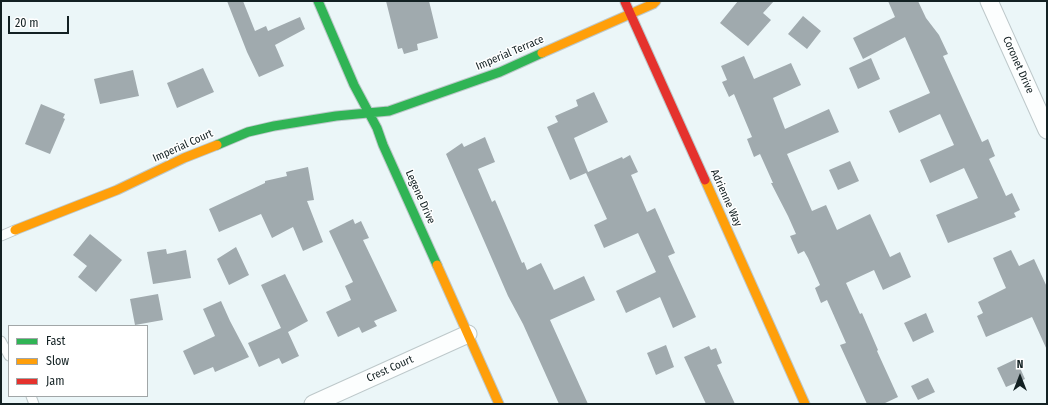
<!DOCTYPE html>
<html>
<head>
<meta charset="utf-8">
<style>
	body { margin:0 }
	#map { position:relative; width:1048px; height:405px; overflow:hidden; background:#ebf6f8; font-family:"Fira Sans Condensed",sans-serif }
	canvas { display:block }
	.frame { position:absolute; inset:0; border:2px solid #132123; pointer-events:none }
	.legend { position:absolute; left:8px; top:325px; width:140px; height:72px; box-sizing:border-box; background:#fff; border:1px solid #a1a6a7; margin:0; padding:5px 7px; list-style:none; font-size:12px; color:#132123 }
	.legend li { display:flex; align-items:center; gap:8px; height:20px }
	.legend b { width:20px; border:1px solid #a1a6a7 }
	.north { position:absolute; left:1000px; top:357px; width:40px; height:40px; -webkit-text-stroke:3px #fff; paint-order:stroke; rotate:0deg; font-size:11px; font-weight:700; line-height:16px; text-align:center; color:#132123 }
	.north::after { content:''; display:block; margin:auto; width:14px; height:18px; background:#132123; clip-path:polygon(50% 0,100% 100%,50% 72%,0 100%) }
	.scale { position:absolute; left:8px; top:16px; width:61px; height:18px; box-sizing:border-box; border:2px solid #132123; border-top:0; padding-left:5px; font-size:12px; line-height:14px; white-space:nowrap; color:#132123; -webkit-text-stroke:3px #fff; paint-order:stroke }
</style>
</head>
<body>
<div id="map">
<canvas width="1048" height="405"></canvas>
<div class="frame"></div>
<ul class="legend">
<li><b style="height:5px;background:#30b455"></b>Fast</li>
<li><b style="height:5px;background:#ff9f0a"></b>Slow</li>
<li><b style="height:5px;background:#e5322d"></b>Jam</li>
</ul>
<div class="north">N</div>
<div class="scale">20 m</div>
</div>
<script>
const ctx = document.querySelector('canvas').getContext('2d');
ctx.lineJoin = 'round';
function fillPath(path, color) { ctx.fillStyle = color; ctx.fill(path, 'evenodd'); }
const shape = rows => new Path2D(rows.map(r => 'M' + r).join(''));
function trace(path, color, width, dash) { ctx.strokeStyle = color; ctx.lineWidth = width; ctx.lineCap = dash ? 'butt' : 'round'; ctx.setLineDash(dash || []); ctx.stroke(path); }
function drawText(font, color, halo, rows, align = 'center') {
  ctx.font = font + ' "Fira Sans Condensed",sans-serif'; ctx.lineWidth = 3; ctx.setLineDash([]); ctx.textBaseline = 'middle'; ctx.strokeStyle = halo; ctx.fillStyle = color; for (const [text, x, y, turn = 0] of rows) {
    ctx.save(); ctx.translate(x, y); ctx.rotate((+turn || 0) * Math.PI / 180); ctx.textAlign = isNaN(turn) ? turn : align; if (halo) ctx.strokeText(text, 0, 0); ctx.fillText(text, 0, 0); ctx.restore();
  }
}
fillPath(shape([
	[227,1,243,1,255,31,266,26,268,31,300,17,305,29,275,45,284,66,259,77,247,52],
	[386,1,429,1,438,38,417,44,418,50,404,54,402,48,398,49],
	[738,1,774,1,763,13,771,20,748,46,720,23],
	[888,1,918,1,926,18,939,35,948,54,943,56,982,142,988,139,995,156,989,159,1006,196,1012,193,1020,210,1014,213,1016,217,948,243,936,215,978,198,964,168,930,183,920,160,954,145,940,114,899,133,889,111,930,93,905,37,863,59,853,38,895,17],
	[803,16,821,31,807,49,788,34],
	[744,56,754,79,791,63,801,85,773,98,785,129,829,109,839,132,787,154,812,211,826,205,837,230,870,214,890,257,900,252,911,277,883,290,874,270,846,283,860,314,862,313,878,350,877,351,898,397,883,404,867,404,840,345,846,343,827,300,821,303,815,288,820,285,808,258,804,251,798,254,790,236,796,234,788,216,771,183,773,183,760,154,754,157,747,139,752,137,734,94,729,97,722,82,727,80,721,66],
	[871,58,880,79,858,89,849,68],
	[203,68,214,92,177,108,167,83],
	[133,70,139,96,100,104,94,79],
	[594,92,608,122,574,138,588,172,622,157,623,159,630,155,638,172,631,175,647,212,655,208,675,253,668,256,696,317,673,328,660,297,626,313,616,291,656,272,638,233,604,248,594,225,607,219,586,173,570,180,547,127,558,122,555,116,578,106,576,100],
	[41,104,65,114,63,118,65,119,50,154,25,144],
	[485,137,495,162,478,169,492,202,495,200,522,263,524,262,527,270,541,263,554,290,584,276,595,300,550,320,588,404,559,404,523,324,508,296,485,243,446,154,462,143,464,147],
	[850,161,859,181,838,190,829,170],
	[308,167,314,200,307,201,323,242,303,251,293,227,272,238,261,214,219,232,209,209,265,183,265,181,287,176,286,172],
	[353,219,355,224,361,221,369,238,363,240,397,311,374,321,377,326,362,333,359,327,338,337,326,312,351,300,345,286,353,282,329,231],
	[90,234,122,260,96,292,78,277,87,266,73,255],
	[236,247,249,275,229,285,217,259],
	[166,249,167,254,186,250,191,278,153,284,147,252],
	[1011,250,1019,266,1034,259,1047,287,1047,350,1032,317,986,337,977,316,983,313,978,302,1006,288,993,258],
	[285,274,308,321,288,332,299,356,282,364,279,358,259,367,248,343,281,328,261,285],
	[158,294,163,320,135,325,130,299],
	[221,301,230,321,249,357,215,372,213,367,194,375,183,351,215,336,203,309],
	[926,313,934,332,913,342,904,323],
	[666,345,674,367,656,375,647,353],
	[709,346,711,350,716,348,722,363,717,365,735,404,706,404,684,357],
	[1016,359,1025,379,1006,387,997,368],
	[928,378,935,392,918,400,911,386]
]), '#a0aaae');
const lane = shape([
	[1,236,15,230],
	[1,341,9,356],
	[31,396,34,404]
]);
const street = shape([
	[989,1,1047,130],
	[313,404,468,334]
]);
const fast = shape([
	[318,1,354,85,377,128,383,145,437,265],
	[217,145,248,132,274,126,336,116,389,111,500,72,542,53]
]);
const slow = shape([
	[542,53,653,4,656,1],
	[705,180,805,404],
	[15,230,117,190,184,158,217,145],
	[437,265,499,404]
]);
const jam = shape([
	[625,2,705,180]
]);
trace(lane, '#bdc8ca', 11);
trace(street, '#bdc8ca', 19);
trace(fast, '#bdc8ca', 11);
trace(slow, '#bdc8ca', 11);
trace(jam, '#bdc8ca', 11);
trace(lane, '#fcfefe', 9);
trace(street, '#fcfefe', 17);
trace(fast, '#30b455', 9);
trace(slow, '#ff9f0a', 9);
trace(jam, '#e5322d', 9);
drawText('11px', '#132123', '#fff', [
	["Imperial Terrace",510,53,-23],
	["Coronet Drive",1018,65,66],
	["Imperial Court",183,146,-24],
	["Legene Drive",420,197,66],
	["Adrienne Way",726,198,66],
	["Crest Court",390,369,-24]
]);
</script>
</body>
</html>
